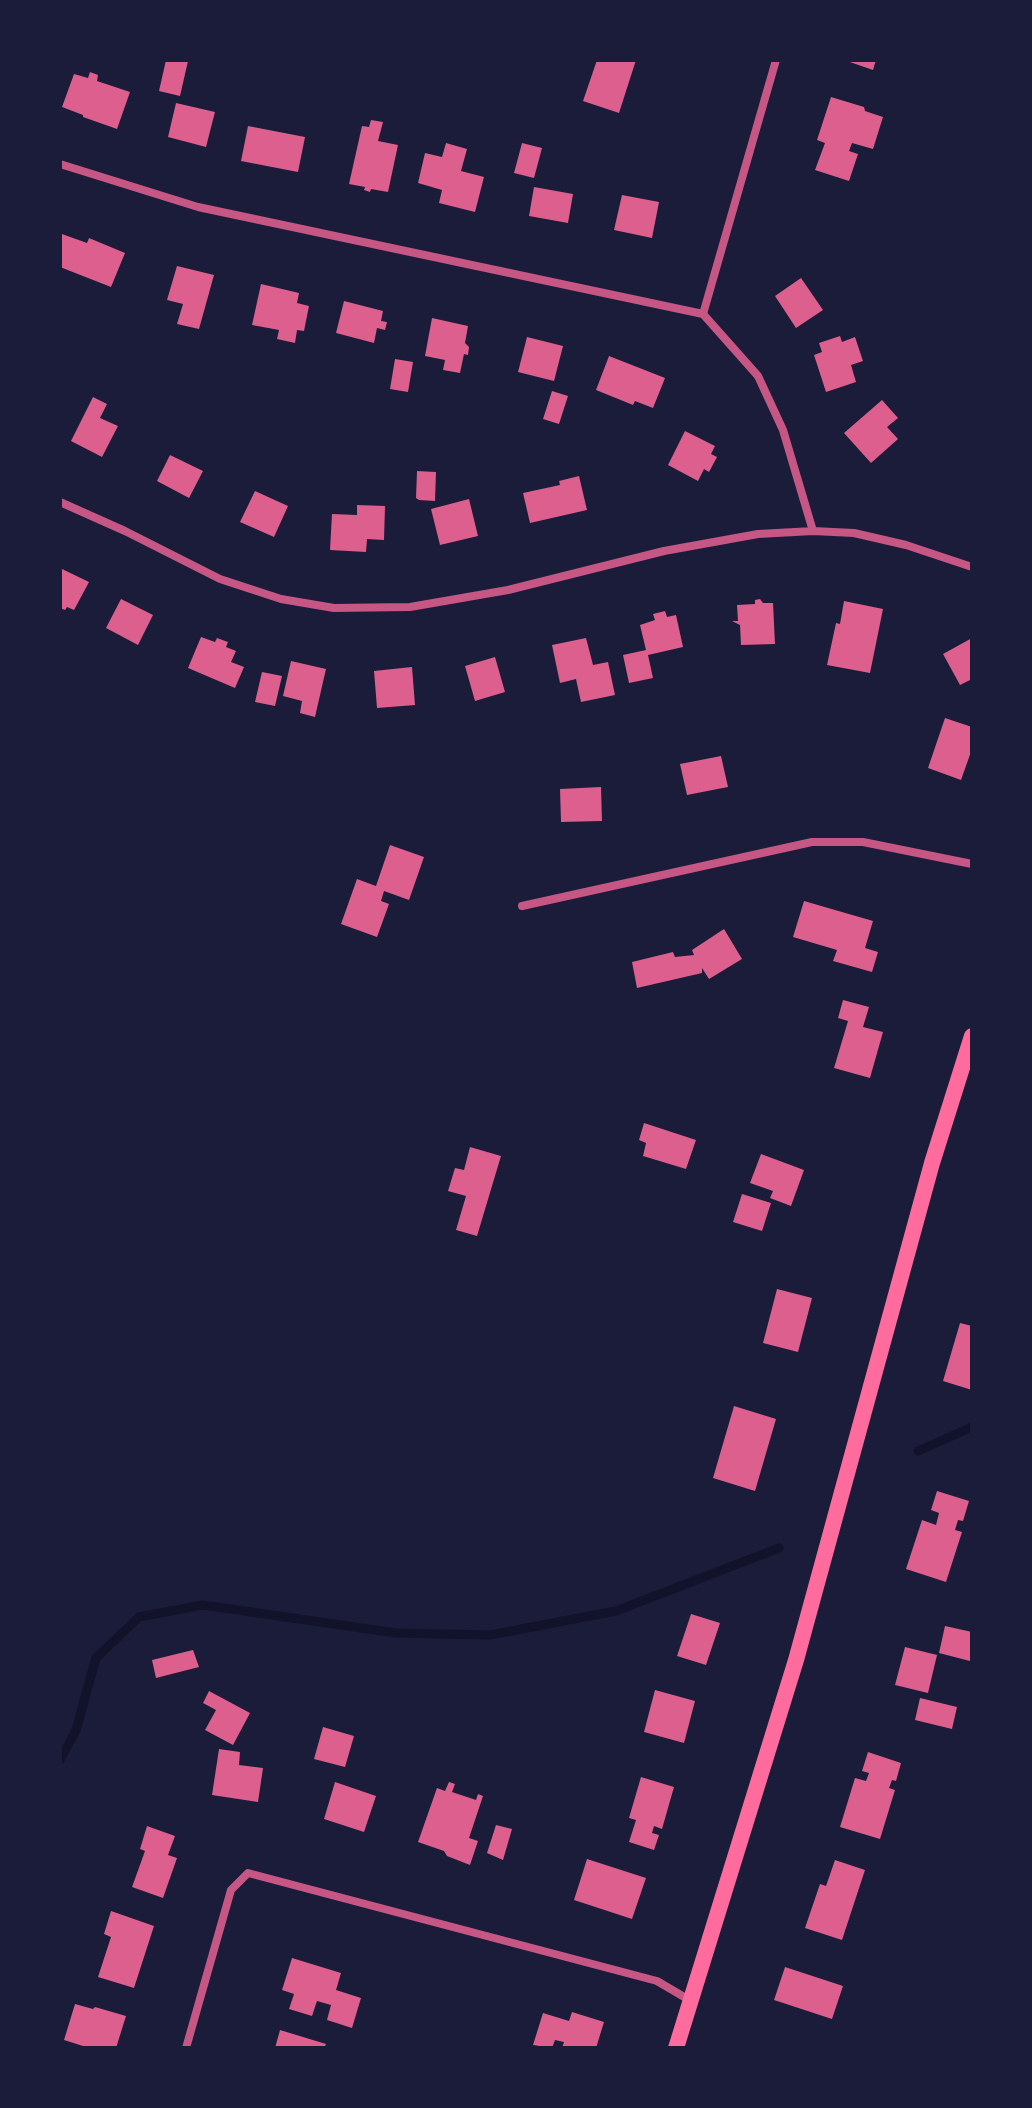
<!DOCTYPE html>
<html>
<head>
<meta charset="utf-8">
<style>
	body { margin:0 }
	#map { position:relative; width:1032px; height:2108px; overflow:hidden; background:#1b1b3a; font-family:Barlow,sans-serif }
	canvas { display:block }
	.frame { position:absolute; inset:0; border:62px solid #1b1b3a; pointer-events:none }
</style>
</head>
<body>
<div id="map">
<canvas width="1032" height="2108"></canvas>
<div class="frame"></div>
</div>
<script>
const ctx = document.querySelector('canvas').getContext('2d');
ctx.lineJoin = 'round';
const shape = rows => new Path2D(rows.map(r => 'M' + r).join(''));
function trace(path, color, width, dash) { ctx.strokeStyle = color; ctx.lineWidth = width; ctx.lineCap = dash ? 'butt' : 'round'; ctx.setLineDash(dash || []); ctx.stroke(path); }
function fillPath(path, color) { ctx.fillStyle = color; ctx.fill(path, 'evenodd'); }
trace(shape([
	[918,1451,972,1427],
	[60,1760,76,1730,96,1658,139,1617,203,1605,396,1633,490,1635,616,1611,779,1548]
]), '#12122b', 9);
fillPath(shape([
	[166,60,188,61,180,96,159,91],
	[597,60,636,60,619,113,583,101],
	[844,60,876,60,873,70],
	[90,72,98,75,97,81,130,92,117,129,83,117,83,115,62,107,74,74,88,78],
	[831,97,864,107,865,111,883,117,873,149,852,143,849,151,858,154,849,181,815,170,825,143,817,140],
	[176,103,215,112,206,147,168,137],
	[371,120,383,122,378,141,398,145,388,192,371,189,370,192,364,190,365,187,349,184,362,126,369,127],
	[248,126,305,137,298,172,241,161],
	[446,143,467,149,461,171,484,177,475,212,439,203,442,190,418,183,425,153,442,157],
	[522,143,542,148,534,178,514,173],
	[534,187,573,194,568,223,529,216],
	[622,195,659,202,652,238,614,230],
	[62,234,87,243,89,238,125,253,111,287,60,267,60,239],
	[177,266,214,275,199,329,177,324,183,304,167,300],
	[801,278,823,310,796,328,775,296],
	[261,284,299,293,297,303,309,306,304,331,297,330,295,343,277,339,279,330,252,325],
	[344,301,383,311,381,321,387,322,385,330,377,328,374,343,336,333],
	[432,318,468,326,465,343,469,347,468,355,464,354,460,373,443,370,445,360,425,356],
	[840,336,842,342,855,337,863,361,851,365,856,382,826,392,814,355,822,352,819,343],
	[527,337,563,346,554,381,518,372],
	[609,356,665,378,653,408,635,401,633,405,596,390],
	[395,359,413,362,408,392,390,389],
	[552,391,568,396,559,424,543,419],
	[93,397,107,404,100,418,118,426,102,457,71,441],
	[882,400,898,418,887,427,898,439,871,463,844,433],
	[685,431,715,446,711,454,717,457,709,472,704,469,698,481,668,465],
	[170,455,203,471,189,498,157,481],
	[417,471,436,472,435,501,419,500,416,498],
	[579,476,587,510,530,523,523,493,560,485,559,481],
	[255,491,288,506,274,537,240,522],
	[469,499,478,536,440,545,431,509],
	[357,505,385,506,384,540,367,539,366,552,330,550,332,514,357,515],
	[60,568,89,582,74,610,67,607,65,610,60,608],
	[121,599,153,615,138,645,106,628],
	[760,599,763,603,773,603,775,644,741,645,740,625,732,621,738,621,737,605,755,604,755,600],
	[844,601,883,609,870,673,827,665,836,623,840,624],
	[665,611,667,617,676,615,683,647,648,655,653,678,629,683,623,655,646,650,640,625,655,620,653,614],
	[201,637,215,642,217,638,228,642,226,647,236,651,231,662,244,667,235,688,188,668],
	[586,638,593,665,608,662,615,695,581,702,576,679,560,683,552,645],
	[972,638,972,679,960,685,943,654],
	[495,657,505,692,475,701,465,666],
	[291,661,326,669,315,717,300,713,302,701,283,696],
	[412,667,415,705,377,708,374,671],
	[262,672,282,676,275,706,255,702],
	[945,718,972,727,972,749,961,780,928,768],
	[721,756,728,787,687,795,680,764],
	[601,787,602,821,561,822,560,789],
	[390,845,424,857,409,900,384,891,381,901,389,904,377,937,341,924,357,879,376,886],
	[804,901,873,921,865,948,878,952,872,972,833,961,837,950,793,937],
	[724,929,742,959,709,979,702,968,702,973,637,988,632,962,673,952,675,957,694,955,692,950],
	[843,1000,869,1007,863,1027,883,1032,870,1078,834,1068,848,1021,838,1018],
	[644,1123,696,1140,686,1169,643,1156,646,1143,639,1140],
	[470,1147,501,1156,477,1236,456,1230,466,1196,448,1191,455,1168,464,1170],
	[761,1154,804,1170,791,1206,770,1198,773,1191,750,1183],
	[742,1194,771,1203,762,1231,733,1222],
	[777,1289,812,1298,798,1352,763,1343],
	[960,1323,972,1326,972,1390,943,1381],
	[734,1406,776,1419,755,1491,713,1478],
	[937,1491,969,1501,963,1521,958,1520,955,1530,962,1532,946,1582,906,1569,922,1520,936,1525,939,1513,931,1510],
	[691,1614,720,1623,706,1665,677,1656],
	[945,1626,972,1632,972,1651,970,1661,939,1653],
	[905,1647,937,1655,928,1693,895,1685],
	[193,1650,199,1667,156,1678,152,1660],
	[655,1690,695,1701,684,1743,644,1732],
	[209,1691,250,1713,233,1745,205,1730,216,1710,203,1703],
	[920,1698,957,1707,952,1729,915,1720],
	[323,1727,354,1736,345,1767,314,1759],
	[219,1749,240,1752,239,1765,263,1768,258,1802,212,1795],
	[868,1752,901,1763,896,1781,892,1780,889,1788,895,1790,880,1839,840,1827,855,1778,866,1781,869,1773,862,1771],
	[641,1777,674,1787,662,1829,654,1826,652,1833,659,1835,654,1850,629,1842,636,1820,629,1818],
	[335,1782,376,1796,364,1832,324,1819],
	[449,1782,455,1784,452,1792,476,1800,478,1794,483,1796,469,1838,478,1841,470,1865,447,1856,444,1851,418,1842,437,1788,445,1791],
	[496,1825,512,1829,503,1860,487,1853],
	[147,1826,175,1836,168,1855,177,1858,163,1898,132,1887,145,1851,140,1849],
	[587,1859,646,1878,632,1919,574,1900],
	[835,1860,865,1870,842,1940,805,1928,820,1884,826,1886],
	[111,1911,154,1926,134,1988,98,1977,111,1937,104,1934],
	[292,1958,341,1973,336,1990,361,1998,352,2028,327,2020,331,2005,317,2001,312,2016,289,2009,294,1994,282,1990],
	[785,1967,843,1986,832,2019,774,2000],
	[75,2004,93,2009,95,2007,126,2016,116,2048,82,2048,83,2046,64,2040],
	[572,2012,604,2022,596,2048,562,2048,564,2042,555,2040,552,2048,533,2045,543,2013,569,2021],
	[280,2030,326,2044,324,2048,275,2048]
]), '#dd5f8e');
trace(shape([
	[60,164,198,207,703,314,758,376,783,430,813,531],
	[703,314,776,60],
	[60,502,125,531,220,579,281,599,334,608,410,607,508,590,664,551,758,534,813,531,854,533,906,545,972,567],
	[522,906,812,842,863,842,972,864],
	[186,2048,231,1890,248,1873,657,1981,691,2001]
]), '#c65784', 8);
trace(shape([
	[676,2048,796,1660,932,1163,972,1036]
]), '#ff6b9d', 16);
</script>
</body>
</html>
